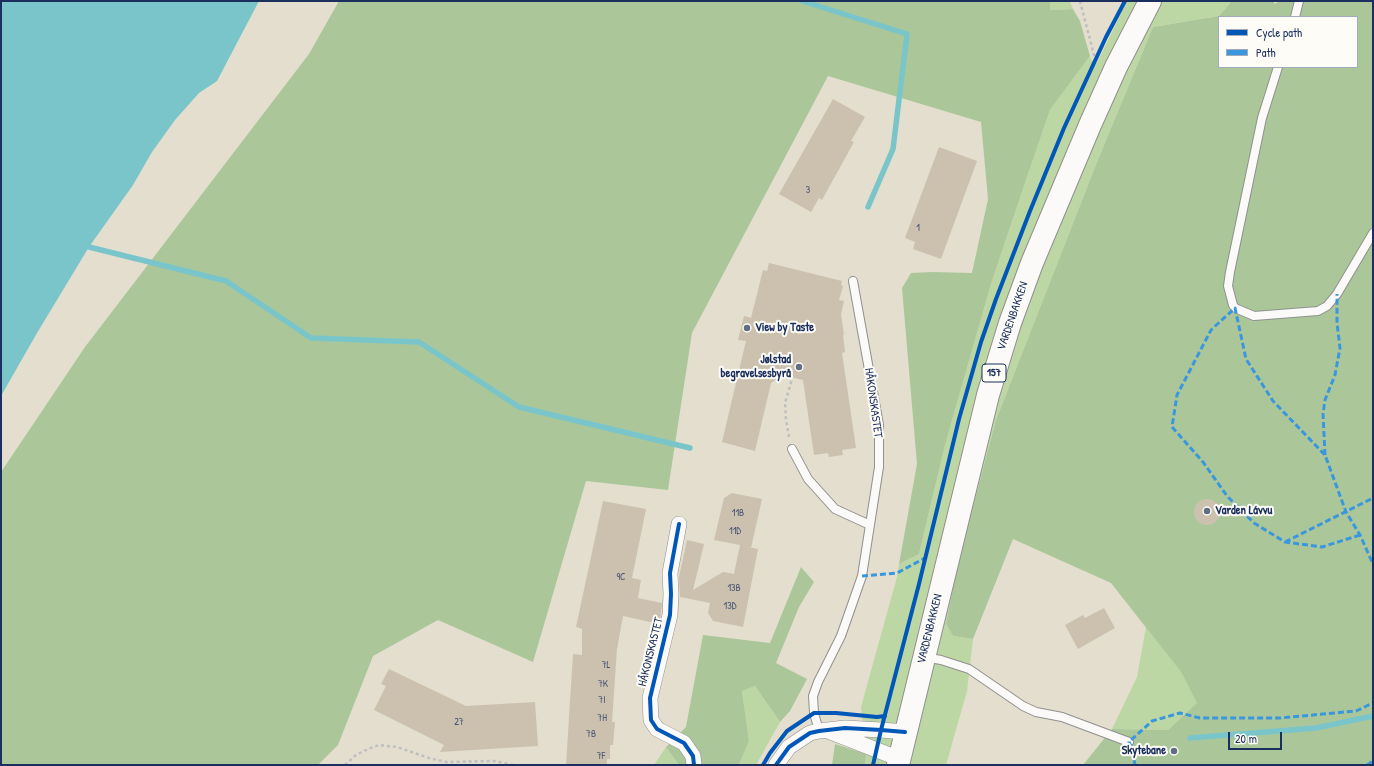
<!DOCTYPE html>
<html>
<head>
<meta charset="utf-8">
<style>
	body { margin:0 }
	#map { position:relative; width:1374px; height:766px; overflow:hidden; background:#e3decd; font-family:"Patrick Hand",sans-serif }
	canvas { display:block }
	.frame { position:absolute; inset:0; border:2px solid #1b2f5e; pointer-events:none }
	.legend { position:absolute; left:1218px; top:16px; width:140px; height:52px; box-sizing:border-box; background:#fdfcf7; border:1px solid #a3aaba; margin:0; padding:5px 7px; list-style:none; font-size:12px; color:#1b2f5e }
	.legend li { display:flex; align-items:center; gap:8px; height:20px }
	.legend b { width:20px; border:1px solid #a3aaba }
	.scale { position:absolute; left:1228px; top:732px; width:54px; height:18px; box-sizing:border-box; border:2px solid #1b2f5e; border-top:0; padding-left:5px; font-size:12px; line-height:14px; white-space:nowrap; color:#1b2f5e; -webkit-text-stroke:3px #fdfcf7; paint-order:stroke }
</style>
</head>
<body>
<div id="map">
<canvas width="1374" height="766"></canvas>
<div class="frame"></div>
<ul class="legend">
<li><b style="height:5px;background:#0057b8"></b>Cycle path</li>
<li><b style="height:5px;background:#3a97de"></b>Path</li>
</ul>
<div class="scale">20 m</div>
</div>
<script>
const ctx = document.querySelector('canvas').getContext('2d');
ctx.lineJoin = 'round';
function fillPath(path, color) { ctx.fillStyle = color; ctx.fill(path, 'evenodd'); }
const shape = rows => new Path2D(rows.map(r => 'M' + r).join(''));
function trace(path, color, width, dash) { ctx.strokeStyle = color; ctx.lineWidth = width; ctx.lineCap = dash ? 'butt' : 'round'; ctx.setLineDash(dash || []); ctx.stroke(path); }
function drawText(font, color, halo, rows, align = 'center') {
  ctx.font = font + ' "Patrick Hand",sans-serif'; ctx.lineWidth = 4; ctx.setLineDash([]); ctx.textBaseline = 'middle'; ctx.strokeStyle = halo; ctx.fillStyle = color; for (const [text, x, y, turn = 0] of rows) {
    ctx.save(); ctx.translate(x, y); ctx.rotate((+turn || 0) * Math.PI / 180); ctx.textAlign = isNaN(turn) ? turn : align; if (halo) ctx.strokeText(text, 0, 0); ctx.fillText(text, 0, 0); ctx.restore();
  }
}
fillPath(shape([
	[1050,1,1071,1,1070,2,1073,9,1050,10],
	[1127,1,1232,1,1219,16,1153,27,1097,162,996,420,957,566,946,624,953,636,973,639,967,691,946,765,865,765,866,754,861,707,897,577,899,564,919,554,945,445,991,284,1026,180,1050,110,1090,56,1091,60,1097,63],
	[1146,627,1181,672,1198,703,1168,730,1112,729,1137,677],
	[755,686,780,722,756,765,739,765,749,741,742,691],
	[666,747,679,765,654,765]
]), '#bcd7a4');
fillPath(shape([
	[339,1,1050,1,1050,10,1073,9,1080,21,1090,56,1050,110,1026,180,991,284,945,445,919,554,899,564,917,464,902,288,911,273,932,272,972,273,988,199,981,122,828,76,692,333,668,490,586,481,533,662,438,620,373,656,338,745,318,765,1,765,1,472,85,347,309,54],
	[1232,1,1274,1,1274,4,1281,1,1373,1,1373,765,1083,765,1112,729,1168,730,1197,703,1181,672,1111,583,1013,539,973,639,953,636,946,624,957,566,996,420,1097,162,1153,27,1219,16],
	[1219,17,1357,17,1357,67,1219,67],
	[801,567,814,582,799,607,776,663,807,679,790,711,780,722,755,686,742,691,749,741,739,765,679,765,666,747,686,727,703,635,770,643],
	[835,744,866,754,865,765,832,765]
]), '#abc79a');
fillPath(shape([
	[1,1,259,1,217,81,199,93,175,120,152,152,133,185,89,247,37,333,1,396]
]), '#7ac5ca');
trace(shape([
	[802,1,907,34,893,149,868,207],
	[89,247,226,281,311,338,419,342,519,407,690,448],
	[1190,738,1316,728,1373,716]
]), '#7ac5ca', 5.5);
fillPath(shape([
	[833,99,865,117,851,141,854,142,822,200,819,198,811,212,779,194],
	[939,147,977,161,941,259,913,249,915,242,905,238],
	[769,263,842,281,841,285,843,286,839,300,844,301,841,314,844,335,843,335,845,352,842,353,856,448,842,450,843,455,829,457,828,453,814,455,803,380,783,375,771,383,755,451,722,442,746,341,738,340,744,316,751,318,763,270,767,271],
	[732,493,762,499,751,548,742,546,758,549,743,627,713,621,708,613,710,603,680,597,679,577,687,540,704,544,693,590,723,572,734,574,740,545,714,540,724,498],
	'1194 512a13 13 0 1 1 26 0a13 13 0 1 1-26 0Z',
	[603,501,646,509,632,578,641,580,638,598,662,603,661,614,659,624,623,616,617,649,612,722,615,722,613,745,610,745,610,759,607,759,607,765,566,765,573,654,582,655,582,629,576,627],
	[1104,608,1115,628,1078,649,1065,625,1083,615,1085,618],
	[389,669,466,706,535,702,538,746,440,752,444,745,374,710,386,686,381,684]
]), '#ccc1af');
const lane = shape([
	[1295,17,1299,1],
	[1278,67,1262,118,1230,272,1228,286,1233,305,1235,308,1254,316,1318,311,1327,306,1337,294,1373,233],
	[792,449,808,479,835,509,870,525],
	[924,657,941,660,969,669,1023,706,1036,712,1062,717,1129,742],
	[819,731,814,713,813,696,818,682,841,636,862,576,879,467,879,425,853,281]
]);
const street = shape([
	[679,524,670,573,671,594,670,615,650,698,651,720,657,729,684,743,693,756,694,765],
	[828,731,900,759],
	[776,765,789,747,810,733,819,731,845,728,881,730,905,732]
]);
const primary = shape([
	[898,765,988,395,1010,323,1032,263,1090,125,1116,67,1150,1]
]);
trace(lane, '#8f908f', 10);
trace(street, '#8f908f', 16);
trace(primary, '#8f908f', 24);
trace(shape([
	[1080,1,1095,59],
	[789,437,786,420,785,403,792,379],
	[345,765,356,755,368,749,379,745,397,747,429,758,446,762,494,761,513,765]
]), '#bebfc0', 2.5, [3, 3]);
trace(lane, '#fbfaf8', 8);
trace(street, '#fbfaf8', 15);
trace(primary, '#fbfaf8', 22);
trace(shape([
	[1325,455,1323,414,1325,400,1335,375,1340,348,1337,323,1337,294],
	[1360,535,1322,547,1285,542,1254,523,1227,496,1203,462,1172,427,1177,395,1211,330,1235,308,1246,359,1273,401,1325,455,1346,512,1360,535,1373,564],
	[1285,542,1373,498],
	[862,576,897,573,925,558],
	[1135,765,1132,748,1129,742,1152,721,1180,713,1200,718,1280,718,1356,711,1373,703],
	[1367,765,1373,761]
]), '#3a97de', 3, [6, 3]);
trace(shape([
	[679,524,670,573,671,594,670,615,650,698,651,720,657,729,684,743,693,756,694,765],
	[763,765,770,753,787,731,814,713,836,713,877,717,885,716],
	[776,765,789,747,810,733,819,731,845,728,881,730,905,732],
	[873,765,881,730,919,584,959,419,981,342,996,299,1030,211,1064,128,1106,37,1125,1]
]), '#0057b8', 4);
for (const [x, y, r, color] of [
	[747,328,4,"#616c85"],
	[799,367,4,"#616c85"],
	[1207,511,4,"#616c85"],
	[1174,751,4,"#616c85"]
]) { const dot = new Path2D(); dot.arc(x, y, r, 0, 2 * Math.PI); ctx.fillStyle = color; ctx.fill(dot); trace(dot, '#fdfcf7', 1.5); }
drawText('10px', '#475472', null, [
	["3",808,190],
	["1",918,228],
	["11B",738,513],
	["11D",735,531],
	["9C",621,577],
	["13B",734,588],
	["13D",730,606],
	["7L",606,665],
	["7K",603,684],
	["7I",602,700],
	["7H",602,718],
	["27",459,722],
	["7B",591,734],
	["7F",601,756]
]);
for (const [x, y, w] of [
	[994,373,24]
]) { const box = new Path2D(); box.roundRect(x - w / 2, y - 9, w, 18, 3); ctx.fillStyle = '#fdfcf7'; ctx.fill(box); trace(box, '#1b2f5e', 1); }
drawText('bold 11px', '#1b2f5e', null, [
	["157",994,373]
]);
drawText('12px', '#1b2f5e', '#fdfcf7', [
	["VARDENBAKKEN",1013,316,-71],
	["HÅKONSKASTET",873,403,82],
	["VARDENBAKKEN",930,629,-76],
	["HÅKONSKASTET",651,652,-76]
]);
drawText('bold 12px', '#1b2f5e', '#fdfcf7', [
	["View by Taste",755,328],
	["Jølstad",791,360,"right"],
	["begravelsesbyrå",791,374,"right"],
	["Varden Lávvu",1215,511],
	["Skytebane",1166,751,"right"]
], 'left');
</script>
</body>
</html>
